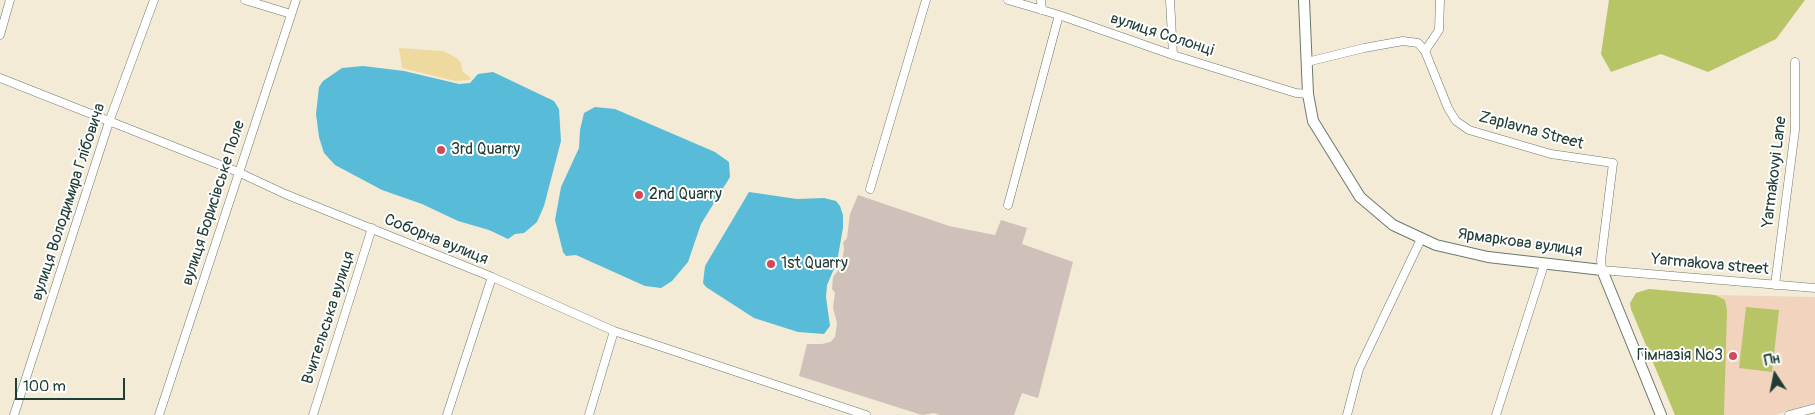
<!DOCTYPE html>
<html>
<head>
<meta charset="utf-8">
<style>
	body { margin:0 }
	#map { position:relative; width:1815px; height:415px; overflow:hidden; background:#f4ebd6; font-family:Pangolin,sans-serif }
	canvas { display:block }
	.north { position:absolute; left:1750px; top:350px; width:50px; height:50px; -webkit-text-stroke:4px #fff; paint-order:stroke; rotate:349deg; font-size:14px; font-weight:700; line-height:20px; text-align:center; color:#1f3d34 }
	.north::after { content:''; display:block; margin:auto; width:18px; height:22px; background:#1f3d34; clip-path:polygon(50% 0,100% 100%,50% 72%,0 100%) }
	.scale { position:absolute; left:15px; top:378px; width:110px; height:22px; box-sizing:border-box; border:2px solid #1f3d34; border-top:0; padding-left:6px; font-size:15px; line-height:18px; white-space:nowrap; color:#1f3d34; -webkit-text-stroke:4px #fff; paint-order:stroke }
</style>
</head>
<body>
<div id="map">
<canvas width="1815" height="415"></canvas>
<div class="north">Пн</div>
<div class="scale">100 m</div>
</div>
<script>
const ctx = document.querySelector('canvas').getContext('2d');
ctx.lineJoin = 'round';
function fillPath(path, color) { ctx.fillStyle = color; ctx.fill(path, 'evenodd'); }
const shape = rows => new Path2D(rows.map(r => 'M' + r).join(''));
function trace(path, color, width, dash) { ctx.strokeStyle = color; ctx.lineWidth = width; ctx.lineCap = dash ? 'butt' : 'round'; ctx.setLineDash(dash || []); ctx.stroke(path); }
function drawText(font, color, halo, rows, align = 'center') {
  ctx.font = font + ' Pangolin,sans-serif'; ctx.lineWidth = 4; ctx.setLineDash([]); ctx.textBaseline = 'middle'; ctx.strokeStyle = halo; ctx.fillStyle = color; for (const [text, x, y, turn = 0] of rows) {
    ctx.save(); ctx.translate(x, y); ctx.rotate((+turn || 0) * Math.PI / 180); ctx.textAlign = isNaN(turn) ? turn : align; if (halo) ctx.strokeText(text, 0, 0); ctx.fillText(text, 0, 0); ctx.restore();
  }
}
fillPath(shape([
	[1649,289,1715,295,1815,297,1815,403,1776,415,1675,415,1631,309,1630,303,1636,293]
]), '#f2d4be');
fillPath(shape([
	[858,195,949,226,995,235,1001,220,1027,228,1022,244,1073,262,1038,398,1022,393,1014,415,940,415,934,413,922,415,799,376,807,344,822,344,830,342,835,337,837,323,833,308,835,293,832,289,833,277,842,265,844,248,843,243,847,238,850,214]
]), '#cfc0ba');
fillPath(shape([
	[1609,0,1805,0,1776,39,1708,72,1661,54,1611,72,1601,54],
	[1649,289,1715,295,1725,300,1727,310,1724,415,1675,415,1631,309,1630,303,1636,293],
	[1746,307,1779,310,1772,372,1739,368]
]), '#b7c567');
fillPath(shape([
	[399,48,443,51,457,58,461,63,462,71,471,78,470,80,455,81,402,68]
]), '#eeda9e');
fillPath(shape([
	[363,66,404,71,459,84,470,83,478,74,493,72,554,101,559,109,561,141,544,206,537,222,524,233,515,234,508,239,489,230,458,221,422,204,382,190,335,165,324,153,319,137,316,114,319,87,323,81,342,68],
	[595,107,615,109,715,152,729,162,730,177,701,224,688,262,672,281,661,288,645,286,576,255,566,256,563,252,555,220,561,187,579,148,580,130,584,113],
	[749,192,797,199,824,198,836,201,840,206,843,215,843,228,837,262,827,285,826,297,830,326,824,334,798,332,754,318,706,287,703,283,705,266]
]), '#58bbd7');
const minor = shape([
	[245,0,291,14],
	[1008,0,1059,15,1173,55,1296,93,1308,94],
	[1041,0,1042,10],
	[1170,0,1173,55],
	[1440,0,1439,30,1425,51,1448,108,1456,121,1469,130,1551,154,1613,163,1601,260,1602,270,1815,288],
	[0,35,10,0],
	[1307,62,1364,48,1403,41,1418,43,1425,51],
	[0,78,238,172,285,194,492,277,614,331,866,415],
	[870,189,926,0],
	[1008,205,1059,15],
	[1775,285,1795,130,1795,62],
	[14,415,109,122,154,0],
	[159,415,296,0],
	[313,415,372,228],
	[447,415,492,277],
	[589,415,614,331],
	[1347,415,1359,369,1421,239],
	[1496,415,1544,265],
	[1789,415,1815,408]
]);
const major = shape([
	[1304,0,1308,94,1313,121,1360,197,1393,225,1436,245,1488,257,1602,270,1661,415]
]);
trace(minor, '#6a7a6d', 9);
trace(major, '#6a7a6d', 12);
trace(minor, '#fff', 8);
trace(major, '#fff', 10);
for (const [x, y, r, color] of [
	[441,150,5,"#d1495b"],
	[639,195,5,"#d1495b"],
	[771,264,5,"#d1495b"],
	[1733,356,5,"#d1495b"]
]) { const dot = new Path2D(); dot.arc(x, y, r, 0, 2 * Math.PI); ctx.fillStyle = color; ctx.fill(dot); trace(dot, '#fff', 2); }
drawText('16px', '#1f3d34', '#fff', [
	["вулиця Солонці",1162,35,18],
	["Zaplavna Street",1531,131,15],
	["Yarmakovyi Lane",1775,172,-83],
	["вулиця Володимира Глібовича",69,202,-72],
	["вулиця Борисівське Поле",214,203,-72],
	["Соборна вулиця",436,240,22],
	["Ярмаркова вулиця",1520,243,8],
	["Yarmakova street",1710,265,5],
	["Вчительська вулиця",329,318,-72]
]);
drawText('16px', '#1f3d34', '#fff', [
	["3rd Quarry",451,150],
	["2nd Quarry",649,195],
	["1st Quarry",781,264],
	["Гімназія №3",1723,356,"right"]
], 'left');
</script>
</body>
</html>
